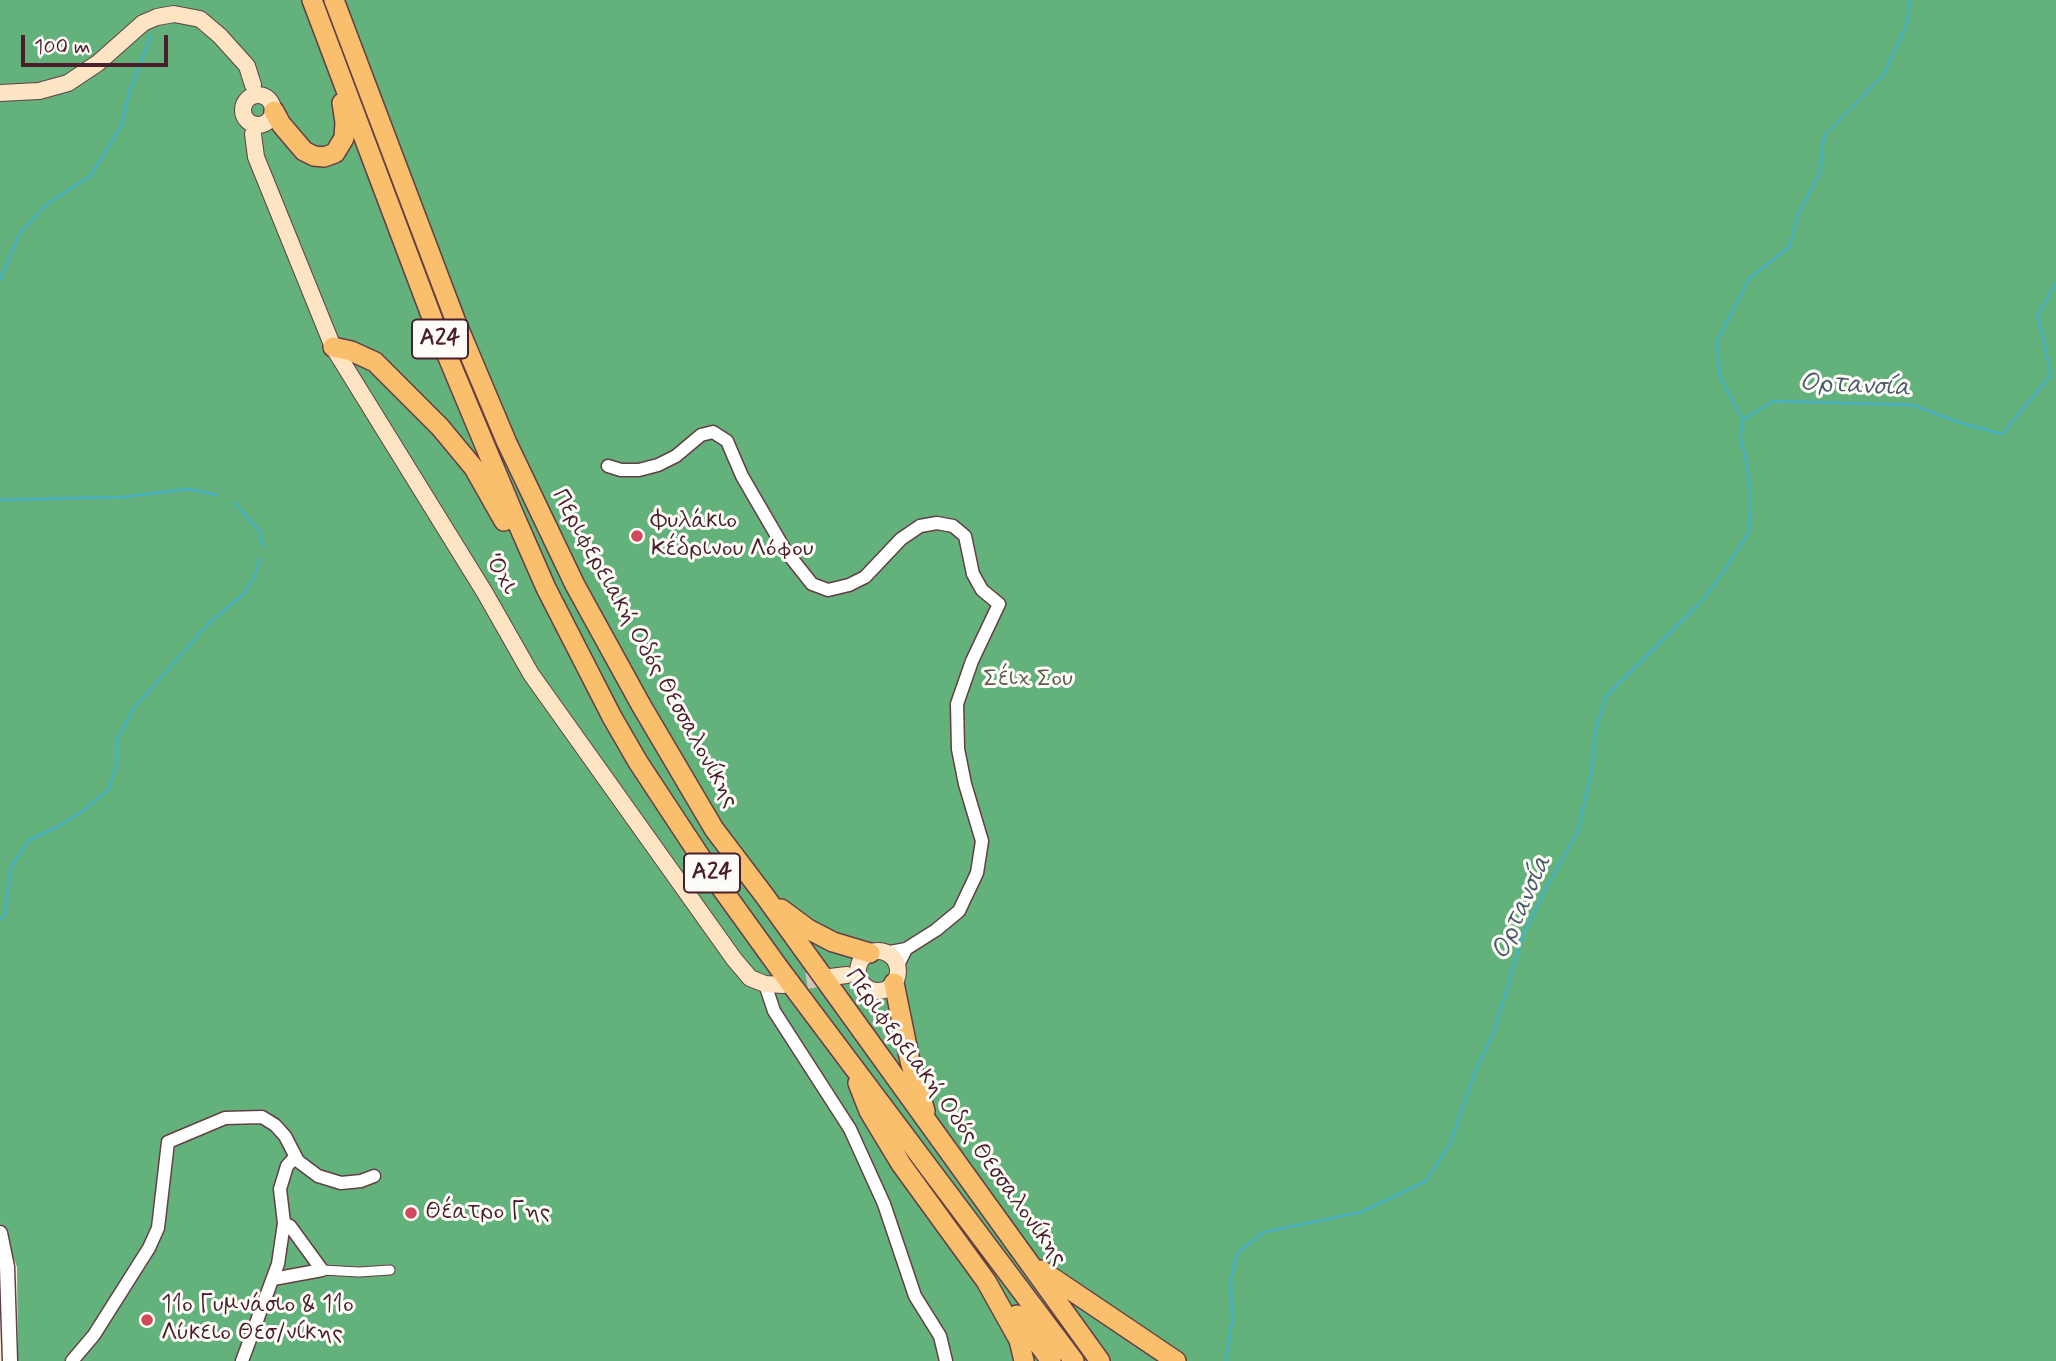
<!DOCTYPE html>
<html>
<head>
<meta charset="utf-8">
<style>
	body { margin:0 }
	#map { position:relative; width:2056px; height:1361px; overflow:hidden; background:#f5eedb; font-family:Mynerve,sans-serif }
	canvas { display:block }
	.scale { position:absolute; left:21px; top:35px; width:147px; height:32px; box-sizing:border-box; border:4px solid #4a1f2b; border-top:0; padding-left:9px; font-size:21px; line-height:24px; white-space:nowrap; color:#4a1f2b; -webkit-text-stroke:5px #fdfcf7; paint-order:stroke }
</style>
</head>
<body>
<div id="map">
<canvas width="2056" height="1361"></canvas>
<div class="scale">100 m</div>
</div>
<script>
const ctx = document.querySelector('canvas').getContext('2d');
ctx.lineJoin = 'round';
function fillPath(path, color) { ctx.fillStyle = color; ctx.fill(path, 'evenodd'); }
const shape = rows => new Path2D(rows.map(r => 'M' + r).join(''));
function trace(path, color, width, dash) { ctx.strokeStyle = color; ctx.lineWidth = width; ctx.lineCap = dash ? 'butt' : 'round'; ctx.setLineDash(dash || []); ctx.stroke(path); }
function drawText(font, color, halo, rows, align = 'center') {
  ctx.font = font + ' Mynerve,sans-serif'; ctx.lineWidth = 6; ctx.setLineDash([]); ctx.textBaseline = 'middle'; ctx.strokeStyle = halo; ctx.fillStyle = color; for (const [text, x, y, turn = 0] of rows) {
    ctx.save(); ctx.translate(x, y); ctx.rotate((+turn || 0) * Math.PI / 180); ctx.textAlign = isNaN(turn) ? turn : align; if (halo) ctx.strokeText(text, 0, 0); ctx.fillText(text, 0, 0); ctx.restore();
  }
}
fillPath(shape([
	[0,0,2056,0,2056,1361,18,1361,17,1267,0,1223]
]), '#63b17b');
trace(shape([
	[0,280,20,233,47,204,90,176,121,127,129,93,151,35],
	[1743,420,1720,377,1717,341,1749,279,1790,246,1797,216,1820,173,1824,136,1884,74,1907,24,1910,0],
	[0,500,123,497,188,489,217,495],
	[234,502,260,532,262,546],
	[0,919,5,915,11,867,29,840,55,828,83,811,109,789,117,763,117,740,133,709,209,623,245,593,255,575,260,559],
	[1226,1361,1232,1322,1231,1278,1238,1252,1264,1232,1361,1212,1426,1181,1450,1144,1477,1067,1494,1032,1522,938,1546,888,1578,831,1591,774,1596,729,1606,696,1699,604,1720,577,1749,532,1751,495,1745,454,1740,438,1743,420,1773,401,1912,405,1961,423,2002,434,2051,375,2038,315,2056,283]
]), '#48b2c6', 2.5);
trace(shape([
	[783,985,830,977]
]), '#d3c5b8', 16, [16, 8]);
const pedestrian = shape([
	[322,1270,359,1272,390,1270]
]);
const minor = shape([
	[608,466,621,470,639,470,658,465,676,456,701,435,713,432,727,441,742,476,785,550,812,584,828,590,849,585,865,577,901,539,920,526,937,523,953,526,965,536,973,574,982,590,999,604,972,661,957,704,958,749,965,784,982,841,977,873,959,911,936,930,906,949],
	[885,953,906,949,897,967],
	[765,984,774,1011,850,1129,884,1204,915,1296,940,1336,946,1361],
	[273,1279,322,1270,290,1226,284,1223,280,1189,287,1166,295,1157],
	[72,1361,94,1335,149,1248,158,1228,168,1142,225,1118,262,1117,275,1125,285,1136,298,1161,318,1176,341,1183,361,1181,374,1176],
	[242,1361,278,1264,284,1223]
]);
const tertiary = shape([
	[0,1233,7,1267,10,1361]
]);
const secondary = shape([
	[0,93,39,91,68,83,98,63,143,23,157,17,174,14,200,19,220,36,247,66,253,85],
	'243 110a15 15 0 1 1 30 0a15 15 0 1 1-30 0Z',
	[253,134,256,157,333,347,485,593,531,674,734,959,750,978,765,984,783,985],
	'858 971a20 20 0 1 1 40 0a20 20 0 1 1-40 0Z',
	[830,977,847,975]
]);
const trunk = shape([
	[312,0,437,331,514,515,546,588,612,717,638,762,717,882,779,968,1074,1361],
	[334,0,456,322,507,443,575,585,641,705,714,829,764,895,1100,1361],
	[274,111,281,124,304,151,314,156,324,157,335,153,344,138,345,122,342,103],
	[333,347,351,351,375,362,440,427,474,468,504,521],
	[781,909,808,929,833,942,870,953],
	[894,983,910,1061,925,1111],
	[858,1083,869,1111,901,1164,986,1281,1019,1340,1024,1361],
	[1041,1270,1176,1361],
	[1017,1315,1051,1361]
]);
trace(pedestrian, '#643e45', 11);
trace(minor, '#643e45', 15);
trace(tertiary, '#643e45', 17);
trace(secondary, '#643e45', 18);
trace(trunk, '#643e45', 22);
trace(pedestrian, '#fff', 9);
trace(minor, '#fff', 12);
trace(tertiary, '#fff', 14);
trace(secondary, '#fde5c4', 16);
trace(trunk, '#f9bf6c', 19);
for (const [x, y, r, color] of [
	[637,536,7,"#d1495b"],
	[411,1213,7,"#d1495b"],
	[147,1320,7,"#d1495b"]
]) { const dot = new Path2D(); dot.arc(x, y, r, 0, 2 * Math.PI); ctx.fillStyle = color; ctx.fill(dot); trace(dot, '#fdfcf7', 2.5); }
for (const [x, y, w] of [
	[440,339,56],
	[712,873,56]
]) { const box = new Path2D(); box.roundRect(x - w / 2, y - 19.5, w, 39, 5); ctx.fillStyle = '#fdfcf7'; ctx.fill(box); trace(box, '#4a1f2b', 2); }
drawText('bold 23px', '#4a1f2b', null, [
	["Α24",440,339],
	["Α24",712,873]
]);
drawText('24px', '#4a1f2b', '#fdfcf7', [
	["Φυλάκιο",651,522],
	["Κέδρινου Λόφου",651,550],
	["Θέατρο Γης",425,1213],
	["11ο Γυμνάσιο & 11ο",161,1306],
	["Λύκειο Θεσ/νίκης",161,1334]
], 'left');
drawText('24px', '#4a1f2b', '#fdfcf7', [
	["Όχι",500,575,59],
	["Περιφερειακή Οδός Θεσσαλονίκης",644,649,61],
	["Περιφερειακή Οδός Θεσσαλονίκης",955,1118,54]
]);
drawText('24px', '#5b5c4f', '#fdfcf7', [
	["Σέιχ Σου",1028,680]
]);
drawText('italic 26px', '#495a69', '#fdfcf7', [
	["Ορτανσία",1855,387,3],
	["Ορτανσία",1523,908,-66]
]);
</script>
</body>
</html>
